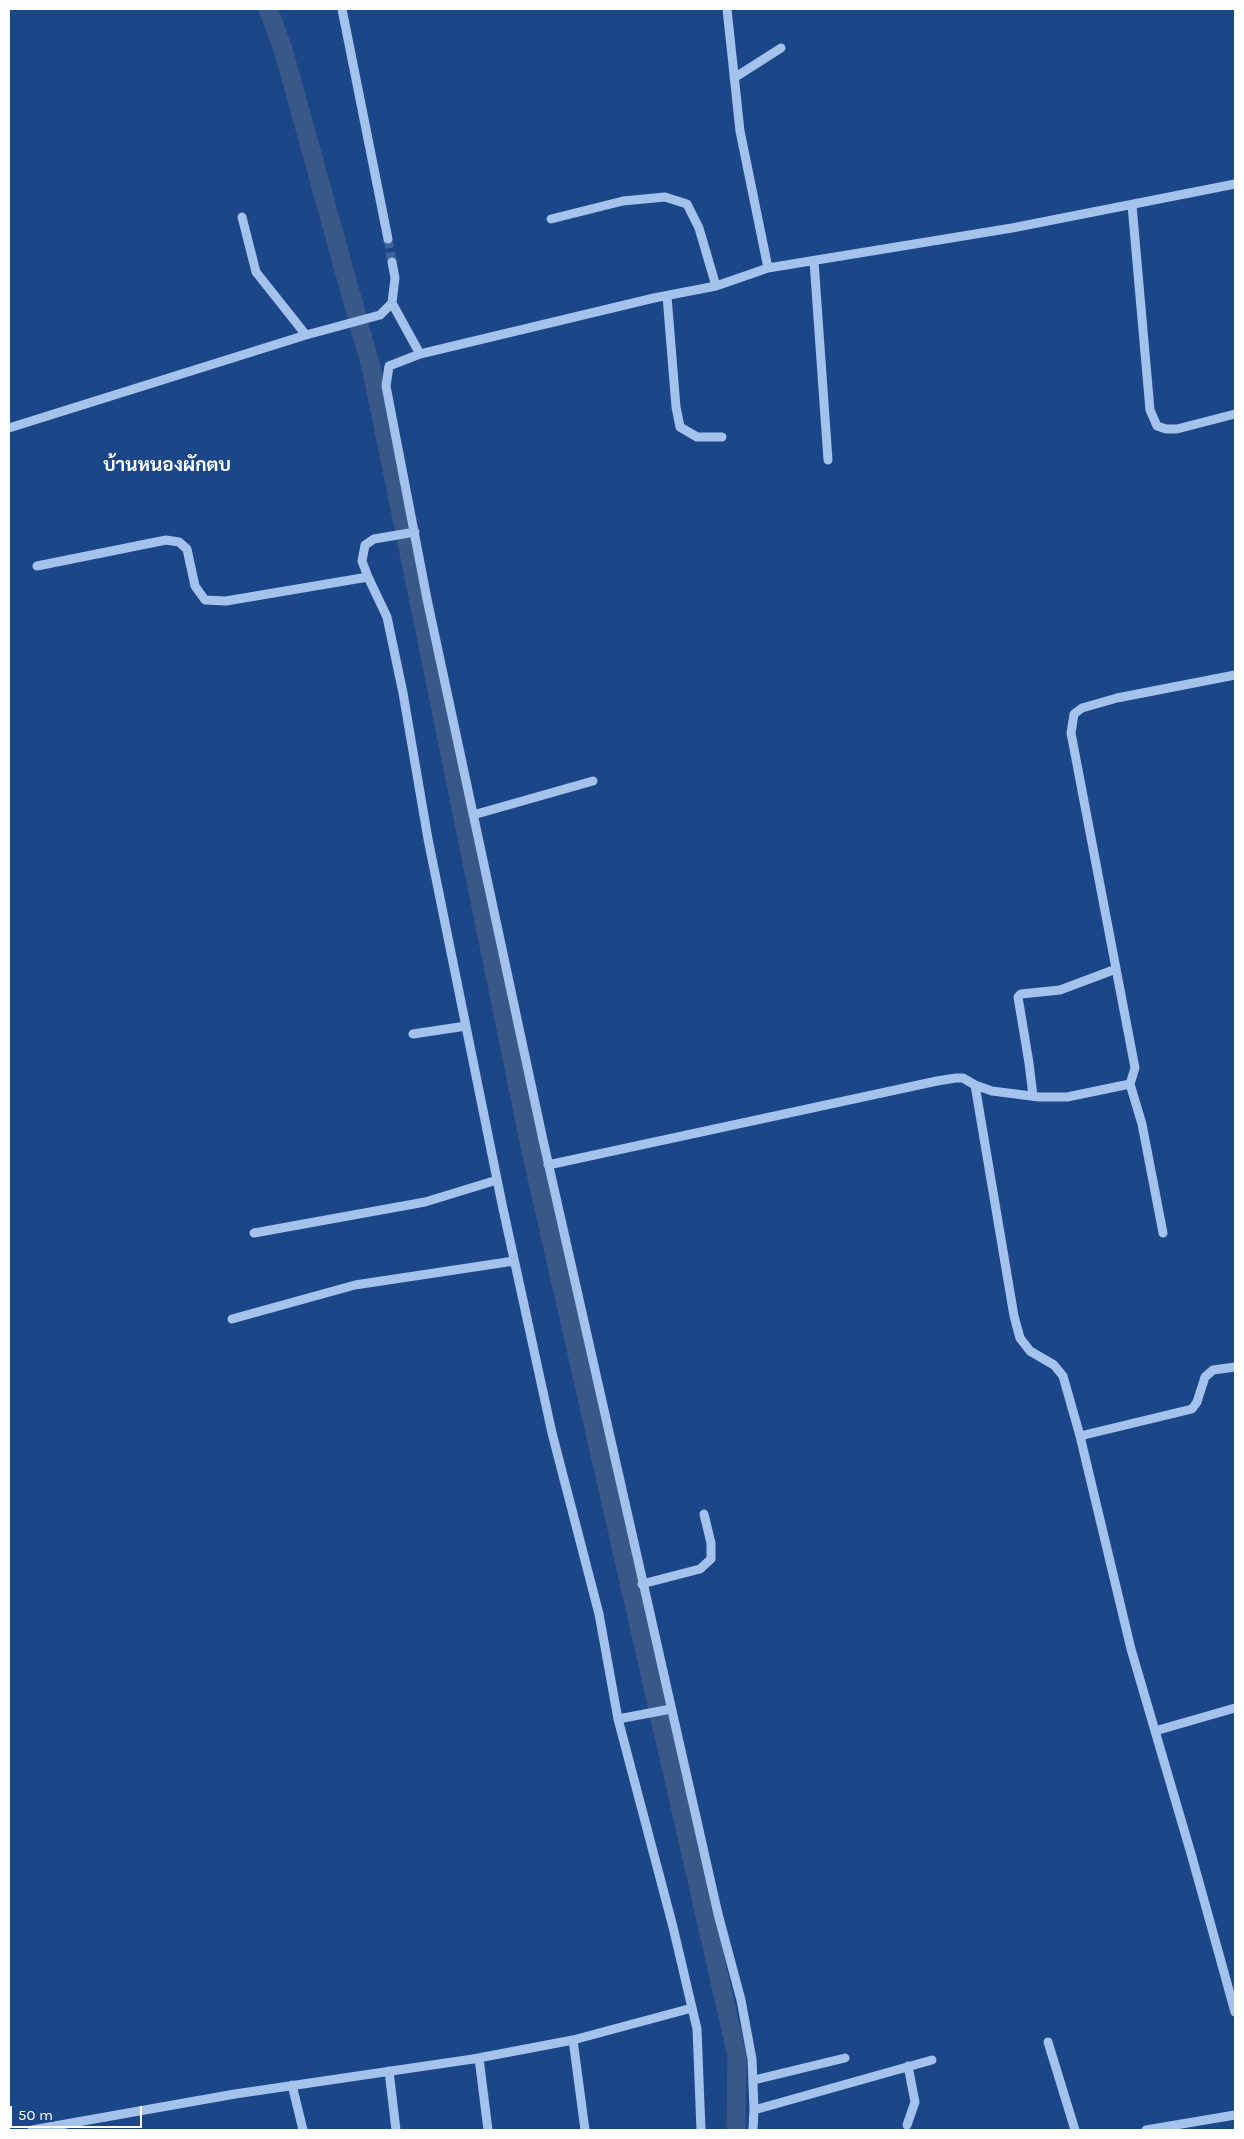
<!DOCTYPE html>
<html>
<head>
<meta charset="utf-8">
<style>
	body { margin:0 }
	#map { position:relative; width:1244px; height:2139px; overflow:hidden; background:#1b4688; font-family:Karla,sans-serif }
	canvas { display:block }
	.frame { position:absolute; inset:0; border:10px solid #fff; pointer-events:none }
	.scale { position:absolute; left:10px; top:2106px; width:132px; height:22px; box-sizing:border-box; border:2px solid #fff; border-top:0; padding-left:6px; font-size:15px; line-height:18px; white-space:nowrap; color:#fff; -webkit-text-stroke:4px #1b4688; paint-order:stroke }
</style>
</head>
<body>
<div id="map">
<canvas width="1244" height="2139"></canvas>
<div class="frame"></div>
<div class="scale">50 m</div>
</div>
<script>
const ctx = document.querySelector('canvas').getContext('2d');
ctx.lineJoin = 'round';
const shape = rows => new Path2D(rows.map(r => 'M' + r).join(''));
function trace(path, color, width, dash) { ctx.strokeStyle = color; ctx.lineWidth = width; ctx.lineCap = dash ? 'butt' : 'round'; ctx.setLineDash(dash || []); ctx.stroke(path); }
function drawText(font, color, halo, rows, align = 'center') {
  ctx.font = font + ' Karla,Sarabun,sans-serif'; ctx.lineWidth = 4; ctx.setLineDash([]); ctx.textBaseline = 'middle'; ctx.strokeStyle = halo; ctx.fillStyle = color; for (const [text, x, y, turn = 0] of rows) {
    ctx.save(); ctx.translate(x, y); ctx.rotate((+turn || 0) * Math.PI / 180); ctx.textAlign = isNaN(turn) ? turn : align; if (halo) ctx.strokeText(text, 0, 0); ctx.fillText(text, 0, 0); ctx.restore();
  }
}
trace(shape([
	[268,9,283,49,372,371,531,1151,737,2056,736,2130]
]), '#385888', 19);
trace(shape([
	[388,239,392,262]
]), '#3d629a', 9, [9, 4.5]);
trace(shape([
	[342,9,388,239],
	[727,9,740,131,768,268],
	[734,78,781,48],
	[1132,205,1150,410,1157,426,1166,429,1177,429,1235,414],
	[242,217,256,272,306,335],
	[551,219,623,201,665,197,687,204,699,228,716,286],
	[814,261,828,460],
	[667,296,676,407,680,427,697,437,722,437],
	[392,303,420,354],
	[9,428,306,335,380,315,392,303,395,278,392,262],
	[37,566,166,540,179,542,187,549,195,586,205,600,226,601,368,577,387,617,403,693,428,839,502,1204,552,1433,599,1614,618,1719,673,1927,697,2029,701,2130],
	[368,577,362,561,365,545,374,539,415,532],
	[473,815,593,781],
	[413,1034,466,1026],
	[1130,1084,1142,1124,1163,1233],
	[975,1085,992,1091,1039,1097,1067,1097,1130,1084,1135,1068,1071,733,1074,714,1082,708,1117,698,1235,675],
	[1033,1096,1029,1063,1018,997,1021,994,1060,990,1116,969],
	[548,1165,937,1081,956,1078,963,1078,975,1085,1014,1316,1020,1338,1030,1351,1054,1365,1063,1376,1080,1436,1131,1649,1192,1857,1235,2012],
	[254,1233,425,1202,497,1180],
	[232,1319,355,1285,514,1261],
	[1080,1436,1192,1409,1197,1402,1205,1377,1213,1370,1235,1367],
	[642,1584,700,1569,711,1559,711,1543,704,1514],
	[618,1719,671,1709],
	[1155,1731,1235,1708],
	[573,2040,585,2130],
	[1048,2042,1075,2130],
	[479,2058,488,2130],
	[389,2071,396,2130],
	[754,2080,845,2058],
	[292,2085,303,2130],
	[754,2110,932,2060],
	[907,2125,915,2102,908,2066],
	[32,2130,235,2094,473,2059,573,2040,692,2008],
	[753,2130,754,2110,752,2059,741,2000,718,1914,543,1140,427,599,386,386,389,366,420,354,654,298,716,286,768,268,1012,228,1235,184],
	[1146,2130,1235,2115]
]), '#a3c2ec', 9);
drawText('bold 19px', '#fff', '#1b4688', [
	["บ้านหนองผักตบ",167,466]
]);
</script>
</body>
</html>
